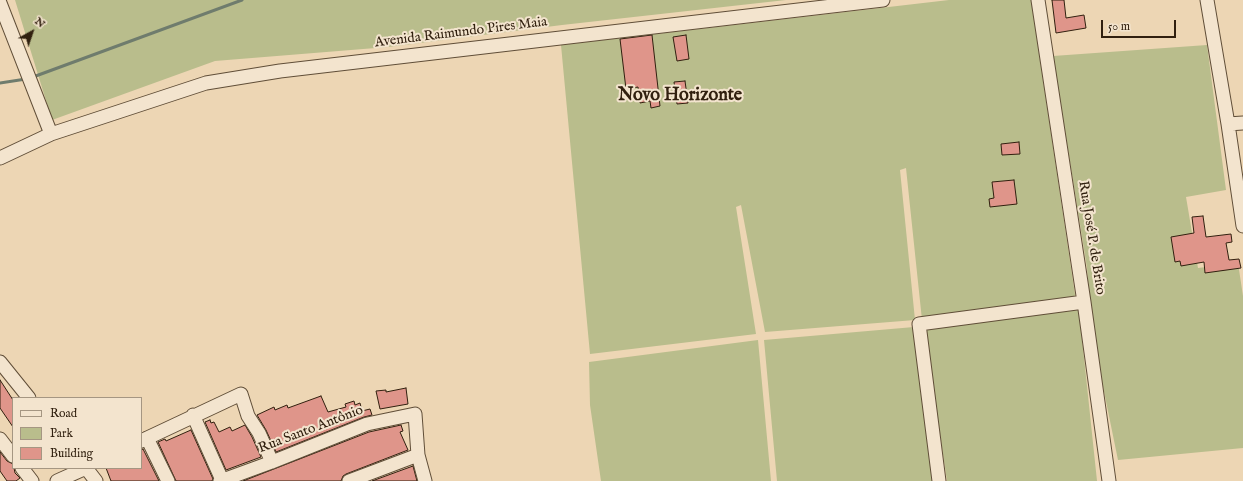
<!DOCTYPE html>
<html>
<head>
<meta charset="utf-8">
<style>
	body { margin:0 }
	#map { position:relative; width:1243px; height:481px; overflow:hidden; background:#edd6b4; font-family:"IM FELL English",serif }
	canvas { display:block }
	.legend { position:absolute; left:12px; top:397px; width:130px; height:72px; box-sizing:border-box; background:#f3e4ce; border:1px solid #a59682; margin:0; padding:5px 7px; list-style:none; font-size:12px; color:#31200f }
	.legend li { display:flex; align-items:center; gap:8px; height:20px }
	.legend b { width:20px; border:1px solid #a59682 }
	.north { position:absolute; left:12px; top:12px; width:40px; height:40px; -webkit-text-stroke:3px #f3e4ce; paint-order:stroke; rotate:40deg; font-size:11px; font-weight:700; line-height:16px; text-align:center; color:#31200f }
	.north::after { content:''; display:block; margin:auto; width:14px; height:18px; background:#31200f; clip-path:polygon(50% 0,100% 100%,50% 72%,0 100%) }
	.scale { position:absolute; left:1101px; top:20px; width:75px; height:18px; box-sizing:border-box; border:2px solid #31200f; border-top:0; padding-left:5px; font-size:12px; line-height:14px; white-space:nowrap; color:#31200f; -webkit-text-stroke:3px #f3e4ce; paint-order:stroke }
</style>
</head>
<body>
<div id="map">
<canvas width="1243" height="481"></canvas>
<ul class="legend">
<li><b style="height:5px;background:#f3e4ce"></b>Road</li>
<li><b style="height:11px;background:#b9bd8c"></b>Park</li>
<li><b style="height:11px;background:#df958a"></b>Building</li>
</ul>
<div class="north">N</div>
<div class="scale">50 m</div>
</div>
<script>
const ctx = document.querySelector('canvas').getContext('2d');
ctx.lineJoin = 'round';
function fillPath(path, color) { ctx.fillStyle = color; ctx.fill(path, 'evenodd'); }
const shape = rows => new Path2D(rows.map(r => 'M' + r).join(''));
function trace(path, color, width, dash) { ctx.strokeStyle = color; ctx.lineWidth = width; ctx.lineCap = dash ? 'butt' : 'round'; ctx.setLineDash(dash || []); ctx.stroke(path); }
function drawText(font, color, halo, rows, align = 'center') {
  ctx.font = font + ' "IM FELL English",serif'; ctx.lineWidth = 4; ctx.setLineDash([]); ctx.textBaseline = 'middle'; ctx.strokeStyle = halo; ctx.fillStyle = color; for (const [text, x, y, turn = 0] of rows) {
    ctx.save(); ctx.translate(x, y); ctx.rotate((+turn || 0) * Math.PI / 180); ctx.textAlign = isNaN(turn) ? turn : align; if (halo) ctx.strokeText(text, 0, 0); ctx.fillText(text, 0, 0); ctx.restore();
  }
}
fillPath(shape([
	[15,0,786,0,562,25,388,47,215,61,52,120],
	[949,0,1031,0,1076,301,922,320,906,168,900,170,915,320,765,332,741,205,736,207,756,334,590,354,561,45],
	[1207,45,1226,190,1186,197,1198,268,1238,263,1243,296,1243,448,1118,460,1092,333,1087,268,1053,56],
	[1079,310,1097,481,947,481,924,327],
	[914,327,934,481,777,481,764,340],
	[758,340,771,481,601,481,590,405,589,362]
]), '#b9bd8c');
trace(shape([
	[33,77,242,0],
	[0,83,26,79]
]), '#6f7c6d', 3);
const building = shape([
	[1052,0,1064,0,1066,18,1084,15,1086,28,1056,33,1052,0],
	[652,35,660,106,651,108,650,101,640,103,638,87,626,89,620,39,652,35],
	[686,35,689,59,677,61,673,37,686,35],
	[685,81,688,103,677,104,674,82,685,81],
	[1019,142,1020,154,1002,155,1001,144,1019,142],
	[1014,180,1017,204,990,207,989,199,994,198,992,182,1014,180],
	[1203,216,1206,237,1231,234,1232,242,1226,243,1229,260,1239,259,1241,268,1205,273,1204,262,1181,266,1180,261,1175,262,1171,237,1194,233,1192,217,1203,216],
	[0,380,13,400,13,427,0,408,0,380],
	[406,388,408,404,380,409,376,391,386,390,386,392,406,388],
	[321,396,328,412,346,407,345,404,354,401,355,405,360,403,362,411,370,409,372,415,364,417,276,452,266,430,257,415,274,407,275,410,287,405,288,408,321,396],
	[210,420,211,423,214,422,219,432,230,427,232,431,245,425,252,437,261,457,226,470,205,422,210,420],
	[401,425,403,431,400,432,408,450,346,474,343,476,341,481,243,481,369,432,401,425],
	[191,430,213,479,212,481,176,481,158,442,165,439,166,441,191,430],
	[143,449,159,481,111,481,106,468,141,468,141,450,143,449],
	[0,452,7,461,13,464,13,468,14,468,15,473,20,478,16,481,7,481,0,471,0,452],
	[413,466,417,481,372,481,413,466]
]);
fillPath(building, '#df958a');
trace(building, '#31200f', 1);
const minor = shape([
	[1038,0,1084,302,1109,481],
	[1207,0,1228,124,1243,226],
	[0,3,51,134],
	[1228,124,1243,123],
	[0,158,51,134,206,83,280,71,883,0],
	[0,362,29,398],
	[193,415,222,480],
	[147,438,168,481],
	[0,439,13,456],
	[141,441,241,394,248,416,259,433,272,462],
	[22,468,32,481],
	[57,481,86,468,96,481],
	[220,481,272,462,367,424,415,414,418,455,425,481],
	[349,481,418,455],
	[939,481,919,324,1084,302]
]);
trace(minor, '#604e38', 15);
trace(minor, '#f3e4ce', 13);
drawText('14px', '#31200f', '#f3e4ce', [
	["Avenida Raimundo Pires Maia",461,33,-7],
	["Rua José P. de Brito",1091,238,81],
	["Rua Santo Antônio",311,430,-21]
]);
drawText('bold 18px', '#31200f', '#f3e4ce', [
	["Novo Horizonte",680,96]
]);
</script>
</body>
</html>
